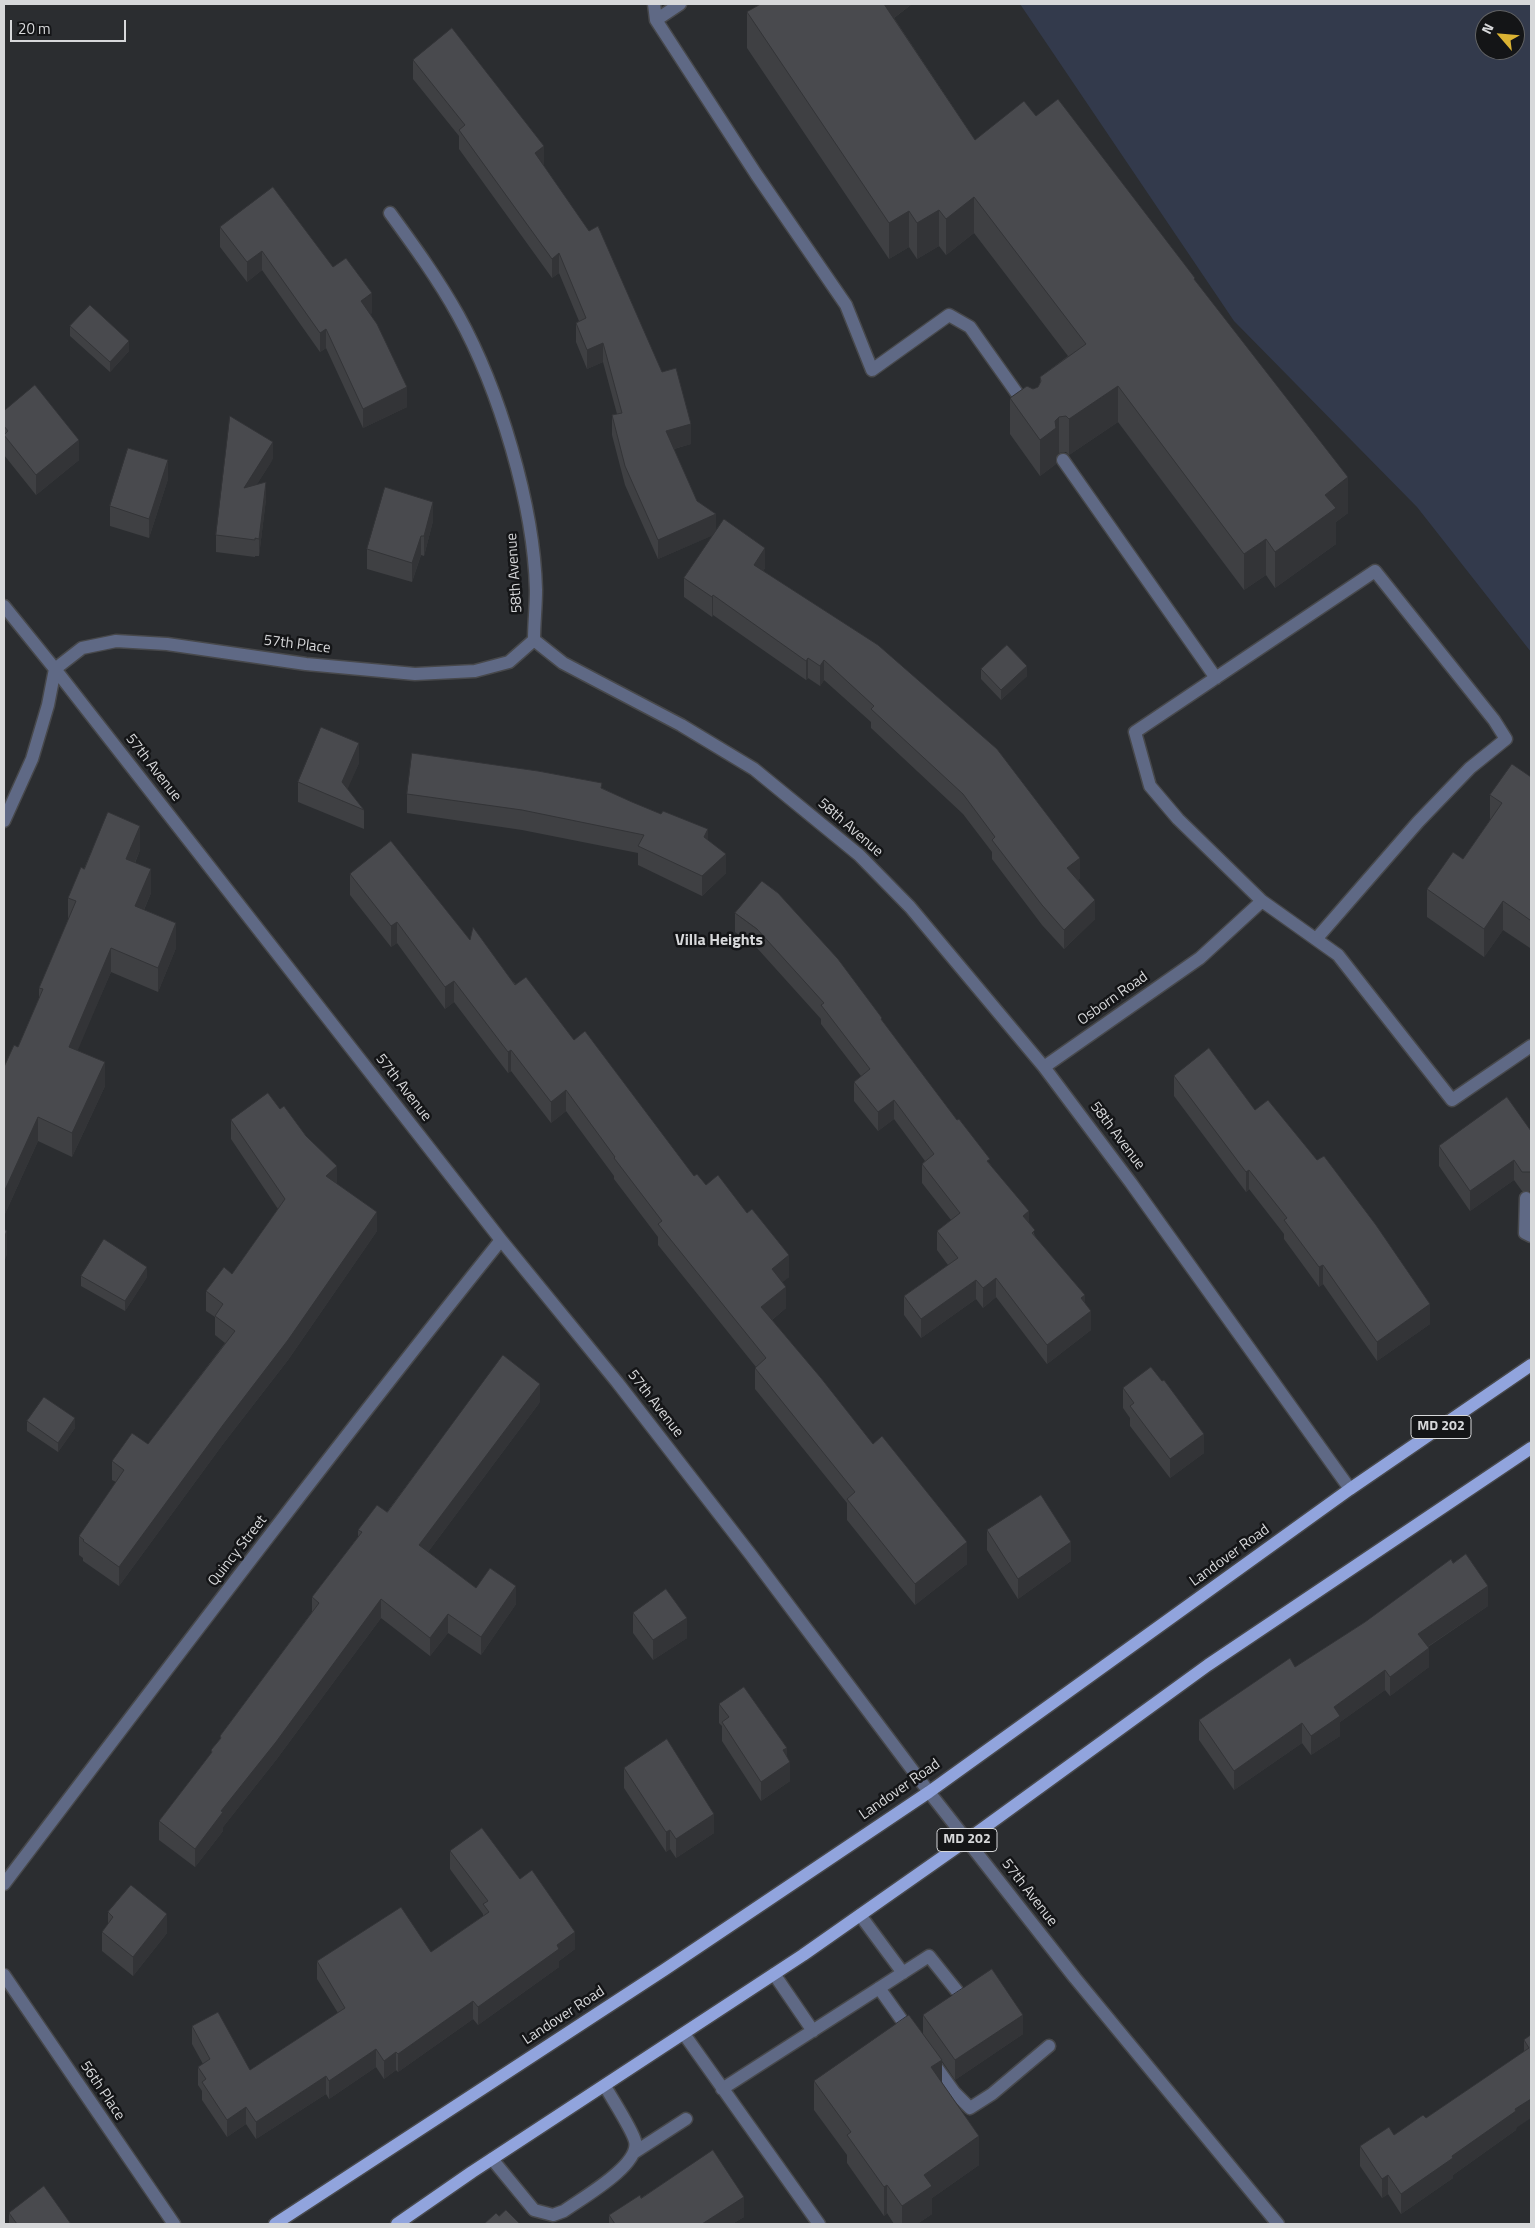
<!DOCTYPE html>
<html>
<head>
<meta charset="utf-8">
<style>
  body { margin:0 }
  #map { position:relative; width:1535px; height:2228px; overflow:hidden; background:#2b2d30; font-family:"Titillium Web",sans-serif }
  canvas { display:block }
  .frame { position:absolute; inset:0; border:5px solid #d7d8da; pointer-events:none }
  .north { position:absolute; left:1475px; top:10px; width:50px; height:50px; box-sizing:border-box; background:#141517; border:1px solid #626365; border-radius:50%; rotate:297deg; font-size:14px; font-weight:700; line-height:20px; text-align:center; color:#d7d8da }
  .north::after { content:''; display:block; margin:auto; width:18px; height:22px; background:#dbb333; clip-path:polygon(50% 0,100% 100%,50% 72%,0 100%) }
  .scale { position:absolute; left:10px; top:20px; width:116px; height:22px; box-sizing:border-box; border:2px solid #d7d8da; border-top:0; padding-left:6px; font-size:15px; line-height:18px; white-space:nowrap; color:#d7d8da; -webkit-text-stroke:4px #141517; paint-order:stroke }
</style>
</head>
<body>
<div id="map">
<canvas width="1535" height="2228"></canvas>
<div class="frame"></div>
<div class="north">N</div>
<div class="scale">20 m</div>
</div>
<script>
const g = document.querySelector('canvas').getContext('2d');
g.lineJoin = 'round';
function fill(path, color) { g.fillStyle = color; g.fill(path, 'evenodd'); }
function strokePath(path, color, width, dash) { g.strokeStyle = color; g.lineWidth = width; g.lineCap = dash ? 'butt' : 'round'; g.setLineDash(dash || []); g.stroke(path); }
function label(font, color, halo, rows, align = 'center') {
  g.font = font + ' "Titillium Web",sans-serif'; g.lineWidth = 5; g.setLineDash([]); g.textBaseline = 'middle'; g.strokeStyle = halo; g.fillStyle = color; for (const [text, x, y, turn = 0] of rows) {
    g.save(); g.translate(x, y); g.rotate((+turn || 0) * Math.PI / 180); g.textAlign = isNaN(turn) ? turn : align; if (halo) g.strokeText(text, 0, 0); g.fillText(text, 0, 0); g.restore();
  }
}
fill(new Path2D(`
  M1020,4H1531V652L1417,507L1234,321ZM1485,20H1515V50H1485Z`), '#333a4c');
const minor = new Path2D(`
  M654,4L656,20L756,174L846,305L872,370L949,315L970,327L1026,406
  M656,20L680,4
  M390,213C414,246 438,279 458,315C499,389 534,505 536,590C536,607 534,623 534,640L563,663L681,725L754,769L859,855L910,907L1044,1067L1131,1183L1350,1489
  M1063,460L1216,678
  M4,606L55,669L501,1240L617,1382L751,1555L929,1792L1075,1978L1278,2224
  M4,821L32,759L48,705L55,669L82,648L116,641L167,644L306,664L415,674L475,671L509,662L534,640
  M1317,938L1418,822L1470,768L1506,739L1494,720L1375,571L1135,732L1150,786L1178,819L1262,901L1338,955L1452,1100L1531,1046
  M1044,1067L1200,958L1262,901
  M1526,1198L1525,1233L1531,1236
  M4,1884C168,1668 331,1452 501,1240
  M860,1915L903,1973
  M774,1974L813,2031
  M4,1975L174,2224
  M879,1988L911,2033
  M684,2034L819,2224
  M932,2061L954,2092L970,2108L992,2094L1049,2046
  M722,2089L929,1956L957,1991
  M635,2152L686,2119
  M492,2159L534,2210L553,2215L564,2211C582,2198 641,2165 635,2141C632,2129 612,2099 605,2086`);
const major = new Path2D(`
  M275,2224L664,1970L929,1792L1350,1489L1531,1365
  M397,2224L472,2172L803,1955L967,1840L1208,1665L1531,1448`);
strokePath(minor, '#47484b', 15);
strokePath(major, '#47484b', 15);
strokePath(minor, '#5f6985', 12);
strokePath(major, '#91a4dd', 12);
fill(new Path2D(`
  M759,4H912L894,18L975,140L1036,116L1195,281L1348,513L1336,522V544L1275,588L1266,575L1244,590L1118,422L1069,455L1066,452L1059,453L1056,456V464L1040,476L1010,434V398L1038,387L1040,384V377L1068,356L974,233L946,255L939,246L917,259L909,247L889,259L747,48V12L759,5Z
  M413,60L544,166L691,444L674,449L697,501L716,530L765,568L763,571L1080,878L1078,880L1095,919L1064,949L1042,925L992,859V852L963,814L871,728V722L824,680L820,686L808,678L806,680L713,615L712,617L684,597V578L713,535L658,559L625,485L612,435V415L617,414L603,362L587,369L576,342V323L579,321L559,273L552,278L459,149V136L413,79Z
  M220,227L333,267L372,313L370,314L407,407L363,428L326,348L320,352L262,270L247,282L220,247Z
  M70,326L129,351L110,372L70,336Z
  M4,411L79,460L36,495L4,455Z
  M273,459L257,484L266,499L259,556H255V557L216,552V535Z
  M168,479L149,538L110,526V506Z
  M433,521L424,556L421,555L412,582L367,569V549Z
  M981,669L1027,676L1001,700L981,679Z
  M359,763L347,789L364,810V829L298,802V782Z
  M1531,777V946L1530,948L1503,930L1484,957L1427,917V889L1463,859L1490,820V795Z
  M602,788L708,840L726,873L702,896L638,865V853L522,830L407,813V794Z
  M140,850L135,863L151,893L144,910L176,948L158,992L111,972L77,1050L105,1086L72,1157L38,1141L4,1216V1067L18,1047L39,998V988L68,920V898L84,869Z
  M350,874L470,940L574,1040L694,1176L706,1185L789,1277L782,1282L786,1308L772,1320L967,1564L915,1605L847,1520V1503L755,1389V1368L756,1367L658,1245V1237L614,1179V1176L566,1111L551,1123L511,1071L508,1073L454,1002L445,1009L397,943L391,947L350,895Z
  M735,913L882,1022L990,1164L1029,1222L1035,1236L1085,1303L1091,1330L1047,1364L996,1297L983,1308L976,1299L921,1338L904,1315V1296L948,1265L937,1250V1231L951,1220L922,1183V1164L925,1161L894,1119L878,1131L854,1101V1082L861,1076L821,1024V1019L757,948L735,932Z
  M1174,1076L1255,1110L1430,1324L1377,1361L1323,1284L1319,1287L1284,1239V1234L1249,1189L1246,1192L1174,1096Z
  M231,1120L337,1184L377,1231L288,1360L223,1444L119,1586L83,1561V1558L79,1555V1536L116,1482L112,1480V1461L148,1444L225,1343L215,1335V1317L206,1311V1291L232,1274L278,1209L231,1139Z
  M1531,1131V1193V1191H1522L1514,1180L1470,1211L1439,1166V1146Z
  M81,1276L147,1277L125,1311L81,1286Z
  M1123,1388L1204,1453L1170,1478L1130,1426V1418L1123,1408Z
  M540,1402L428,1552L476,1588L516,1604L481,1655L448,1633L430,1656L381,1618L276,1760L223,1827V1831L195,1867L159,1840V1821L211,1754V1750L220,1739V1736L312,1612V1597L358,1537V1530L387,1512Z
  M27,1421L75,1428L58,1452L27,1431Z
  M987,1530L1071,1561L1018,1599L987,1550Z
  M1488,1606L1428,1647L1429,1667L1390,1696L1385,1690L1340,1722V1736L1311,1755L1302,1743L1234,1790L1199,1740V1720L1295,1667L1365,1622Z
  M633,1613L687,1638L653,1660L633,1633Z
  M719,1704L787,1756L790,1781L761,1801L722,1741V1726L719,1723Z
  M624,1768L714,1833L676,1858L670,1849L666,1852L624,1788Z
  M450,1851L520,1879L575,1949L559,1961V1967L478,2025L473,2019L398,2072L396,2070L384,2079L376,2067L329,2099L326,2094L256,2139L246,2124L227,2137L202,2100V2091L198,2085V2067L203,2064L192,2044V2026L250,2070L338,2013L317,1979V1961L431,1952L483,1916V1914L450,1869Z
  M108,1912L167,1933L133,1976L102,1951V1932L108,1924Z
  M923,2015L1023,2034L955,2080L942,2061V2082L979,2165L932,2198V2214L917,2224H894L887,2213L884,2216L847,2163V2155L814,2110V2081L923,2034Z
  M1531,2035L1516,2130L1453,2175V2178L1401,2214L1388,2194L1382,2198L1360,2166V2146L1394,2135L1426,2118L1524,2052V2040Z
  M641,2198L744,2217L732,2224H609V2215Z
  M9,2213L71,2224H9Z`), '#3f4043');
fill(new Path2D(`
  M878,4H912L878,30Z
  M544,146V166L535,153Z
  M974,197V233L946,255V219Z
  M939,210V246L917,259V223Z
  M909,211V247L889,259V223Z
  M262,251V270L247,282V262Z
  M559,253V273L552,278V259Z
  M372,293V313L361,321V301Z
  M326,329V348L320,352V333Z
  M129,341V351L110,372V362Z
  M603,343V362L587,369V350Z
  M1118,386V422L1069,455V419Z
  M407,387V407L363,428V409Z
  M1059,417V453L1056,456V464L1040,476V440Z
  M691,424V444L666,451V431Z
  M79,440V460L36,495V475Z
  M273,442V459L244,505V488Z
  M168,460V479L149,538V519Z
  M1348,477V513L1336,522V544L1275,588V552L1325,495Z
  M266,482V499L259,556V539Z
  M433,502V521L424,556V536Z
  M716,514V534L658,559V540Z
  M421,536V555L412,582V563Z
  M1266,539V575L1244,590V554Z
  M765,548V568L754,584V565Z
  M713,595V615L712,617V597Z
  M808,658V678L806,680V661Z
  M824,660V680L820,686V666Z
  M1027,666V676L1001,700V690Z
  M359,743V763L342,802V782Z
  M140,826V850L126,883V859Z
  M708,829V848L704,837Z
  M726,854V873L702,896V876Z
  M1080,858V878L1067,888V868Z
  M151,869V893L135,930V906Z
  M1095,900V919L1064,949V930Z
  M1503,901V930L1484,957V929Z
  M1531,918V946L1530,948V920Z
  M397,922V943L391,947V926Z
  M176,923V948L158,992V968Z
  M111,948V972L69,1071V1047Z
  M454,981V1002L445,1009V987Z
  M511,1050V1071L508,1073V1052Z
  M105,1062V1086L72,1157V1133Z
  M566,1090V1111L551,1123V1102Z
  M894,1100V1119L878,1131V1112Z
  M38,1117V1141L4,1216V1192Z
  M1514,1160V1180L1470,1211V1191Z
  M337,1166V1185L326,1176Z
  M1249,1170V1189L1246,1192V1172Z
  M1029,1211V1230L1023,1216Z
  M377,1212V1231L288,1360L223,1444L119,1586V1567Z
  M7,1231V1255L4,1262V1238Z
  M789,1255V1277L772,1291V1269Z
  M1323,1265V1284L1319,1287V1267Z
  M147,1267V1277L125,1311V1301Z
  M996,1278V1297L983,1308V1288Z
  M976,1280V1299L921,1338V1319Z
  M786,1287V1308L761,1329V1307Z
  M1085,1295V1314L1081,1298Z
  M1430,1304V1324L1377,1361V1342Z
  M1091,1311V1330L1047,1364V1345Z
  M540,1384V1402L419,1564V1545Z
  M75,1418V1428L58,1452V1443Z
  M1204,1434V1453L1170,1478V1459Z
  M967,1542V1564L915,1605V1584Z
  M1071,1542V1561L1018,1599V1579Z
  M516,1586V1604L481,1655V1637Z
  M1488,1586V1606L1418,1653V1634Z
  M381,1599V1618L276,1760L223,1827V1831L195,1867V1849L221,1811Z
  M448,1614V1633L430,1656V1638Z
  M687,1618V1638L653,1660V1640Z
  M1429,1648V1667L1390,1696V1677Z
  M1385,1670V1690L1340,1722V1736L1311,1755V1736L1334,1707Z
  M1302,1723V1743L1234,1790V1771Z
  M787,1748V1764L790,1762V1781L761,1801V1782L783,1750Z
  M714,1814V1833L676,1858V1839Z
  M670,1830V1849L666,1852V1832Z
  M167,1914V1933L133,1976V1957Z
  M575,1932V1949L559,1961V1967L478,2025V2007L557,1945Z
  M473,2001V2019L398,2072V2054Z
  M1023,2015V2034L955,2080V2060Z
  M376,2049V2067L329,2099V2081Z
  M396,2052V2070L384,2079V2061Z
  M942,2060V2089L931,2067Z
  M326,2076V2094L256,2139V2122Z
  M1531,2099V2118L1516,2128V2130L1453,2175V2178L1401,2214V2194L1515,2109Z
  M246,2107V2124L227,2137V2120Z
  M979,2136V2165L932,2198V2214L917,2224H902V2206L924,2175Z
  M1388,2175V2194L1382,2198V2179Z
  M887,2185V2213L884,2216V2187Z
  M744,2197V2217L732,2224H702Z`), '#333437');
const building = new Path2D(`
  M761,4H884L975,140L1024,101L1036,116L1058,99L1195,278L1194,279L1348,477L1325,495L1336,508L1275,552L1266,539L1244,554L1118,386L1069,419L1066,416L1059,417L1055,421L1056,428L1040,440L1010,398L1027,386L1033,389L1038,387L1041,381L1040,377L1086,344L974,197L946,219L939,210L917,223L909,211L889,223L747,12Z
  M452,28L544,146L535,153L589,231L598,226L662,372L676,368L691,424L666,431L697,501L716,514L658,540L625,466L612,415L622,413L603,343L587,350L576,323L586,318L559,253L552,259L459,130L465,125L413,60Z
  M273,187L333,267L346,258L372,293L361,301L377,324L407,387L363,409L326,329L320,333L262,251L247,262L220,227Z
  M90,305L129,341L110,362L70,326Z
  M35,385L79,440L36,475L4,435L8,431L4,426V411Z
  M230,416L273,442L244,488L266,482L259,539L255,538V540L216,535Z
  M128,448L168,460L149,519L110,506Z
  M385,487L433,502L424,536H421L412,563L367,549Z
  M724,519L765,548L754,565L878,645L997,749L1080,858L1067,868L1095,900L1064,930L1042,905L992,840L995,837L963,794L871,709L874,706L824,660L820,666L808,658L806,661L713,595L712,597L684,578Z
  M1007,645L1027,666L1001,690L981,669Z
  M321,727L359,743L342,782L364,810L298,782Z
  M412,753L538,771L602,783L601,788L632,802L661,814L663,811L708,829L704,837L726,854L702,876L638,846L644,835L522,810L407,794Z
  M1512,764L1531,777V918L1530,920L1503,901L1484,929L1427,889L1453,852L1463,859L1502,803L1490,795Z
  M108,812L140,826L126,859L151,869L135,906L176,923L158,968L111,948L69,1047L105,1062L72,1133L38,1117L4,1192V1067L14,1045L18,1047L43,989L39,988L76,901L68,898L81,867L84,869Z
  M391,841L470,940L473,927L515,985L526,977L574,1040L585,1031L694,1176L697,1174L706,1185L718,1175L747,1213L752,1209L789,1255L772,1269L786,1287L761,1307L821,1378L873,1444L882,1436L967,1542L915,1584L847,1499L855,1492L755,1368L766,1358L658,1224L662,1221L614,1158L615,1157L566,1090L551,1102L511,1050L508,1052L454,981L445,987L397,922L391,926L350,874Z
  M762,881L778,893L838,959L882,1018L881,1019L957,1120L959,1119L990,1159L987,1161L1029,1211L1023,1216L1035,1230L1032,1233L1085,1295L1081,1298L1091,1311L1047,1345L996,1278L983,1288L976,1280L921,1319L904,1296L958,1258L937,1231L960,1213L922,1164L934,1154L894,1100L878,1112L854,1082L870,1069L821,1005L824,1003L757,929L735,913Z
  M1209,1048L1255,1110L1268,1100L1317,1160L1324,1156L1376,1225L1430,1304L1377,1342L1323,1265L1319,1267L1284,1220L1287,1218L1249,1170L1246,1172L1174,1076Z
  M268,1093L280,1109L284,1106L306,1136L337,1166L326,1176L377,1212L288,1340L223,1425L119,1567L83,1541L84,1540L79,1536L124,1470L112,1461L132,1433L148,1444L235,1331L215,1316L223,1304L206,1291L224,1267L232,1274L285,1199L231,1120Z
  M1507,1097L1531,1131V1173V1172H1522L1514,1160L1470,1191L1439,1146Z
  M4,1229L7,1231L4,1238Z
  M104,1239L147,1267L125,1301L81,1276Z
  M503,1355L540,1384L419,1545L476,1588L490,1568L516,1586L481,1637L448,1614L430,1638L381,1599L276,1742L221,1811L223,1812L195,1849L159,1821L212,1752L211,1750L221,1738L220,1736L319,1603L312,1597L362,1532L358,1530L377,1505L387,1512Z
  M1151,1367L1162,1381L1164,1380L1204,1434L1170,1459L1130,1406L1134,1403L1123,1388Z
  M44,1397L75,1418L58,1443L27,1421Z
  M1041,1495L1071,1542L1018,1579L987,1530Z
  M1466,1554L1488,1586L1418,1634L1429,1648L1390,1677L1385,1670L1334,1707L1340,1716L1311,1736L1302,1723L1234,1771L1199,1720L1290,1658L1295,1667L1365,1622L1451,1559L1453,1563Z
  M666,1589L687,1618L653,1640L633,1613Z
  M744,1687L787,1748L783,1750L790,1762L761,1782L722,1722L729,1717L719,1704Z
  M667,1739L714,1814L676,1839L670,1830L666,1832L624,1768Z
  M482,1828L520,1879L532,1870L575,1932L557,1945L559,1949L478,2007L473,2001L398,2054L396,2052L384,2061L376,2049L329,2081L326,2076L256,2122L246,2107L227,2120L202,2082L206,2079L198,2067L210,2059L192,2026L218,2012L250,2070L345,2008L317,1961L401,1907L431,1952L489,1912L483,1904L488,1901L450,1851Z
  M131,1885L167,1914L133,1957L102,1932L113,1917L108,1912Z
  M992,1969L1023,2015L955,2060L923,2015Z
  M909,2015L942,2060L931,2067L979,2136L924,2175L932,2186L902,2206L887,2185L884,2187L847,2135L851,2132L814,2081Z
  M1531,2035V2099L1515,2109L1516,2111L1452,2156L1453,2158L1401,2194L1388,2175L1382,2179L1360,2146L1389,2127L1394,2135L1423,2115L1426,2118L1529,2048L1524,2040Z
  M713,2150L744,2197L702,2224H615L609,2215L640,2195L641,2198Z
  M44,2186L71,2224H17L9,2213Z
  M506,2210L520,2224H484L496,2213L499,2216Z`);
fill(building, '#494a4e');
strokePath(building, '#333437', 1);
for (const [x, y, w] of [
  [1441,1427,60],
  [967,1840,60]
]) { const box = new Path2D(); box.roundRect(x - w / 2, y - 11.5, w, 23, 4); g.fillStyle = '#141517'; g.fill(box); strokePath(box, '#d7d8da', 1); }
label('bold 14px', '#d7d8da', null, [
  ["MD 202",1441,1427],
  ["MD 202",967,1840]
]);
label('15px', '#d7d8da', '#141517', [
  ["58th Avenue",515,573,-94],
  ["57th Place",297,645,7],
  ["57th Avenue",153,768,52],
  ["58th Avenue",850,828,41],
  ["Osborn Road",1113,999,-35],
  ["57th Avenue",403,1088,52],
  ["58th Avenue",1117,1136,53],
  ["57th Avenue",655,1404,52],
  ["Quincy Street",238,1551,-52],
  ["Landover Road",1230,1556,-36],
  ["Landover Road",900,1790,-35],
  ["57th Avenue",1029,1893,52],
  ["Landover Road",564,2016,-33],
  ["56th Place",102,2091,56]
]);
label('bold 16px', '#d7d8da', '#141517', [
  ["Villa Heights",719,941]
]);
</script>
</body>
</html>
